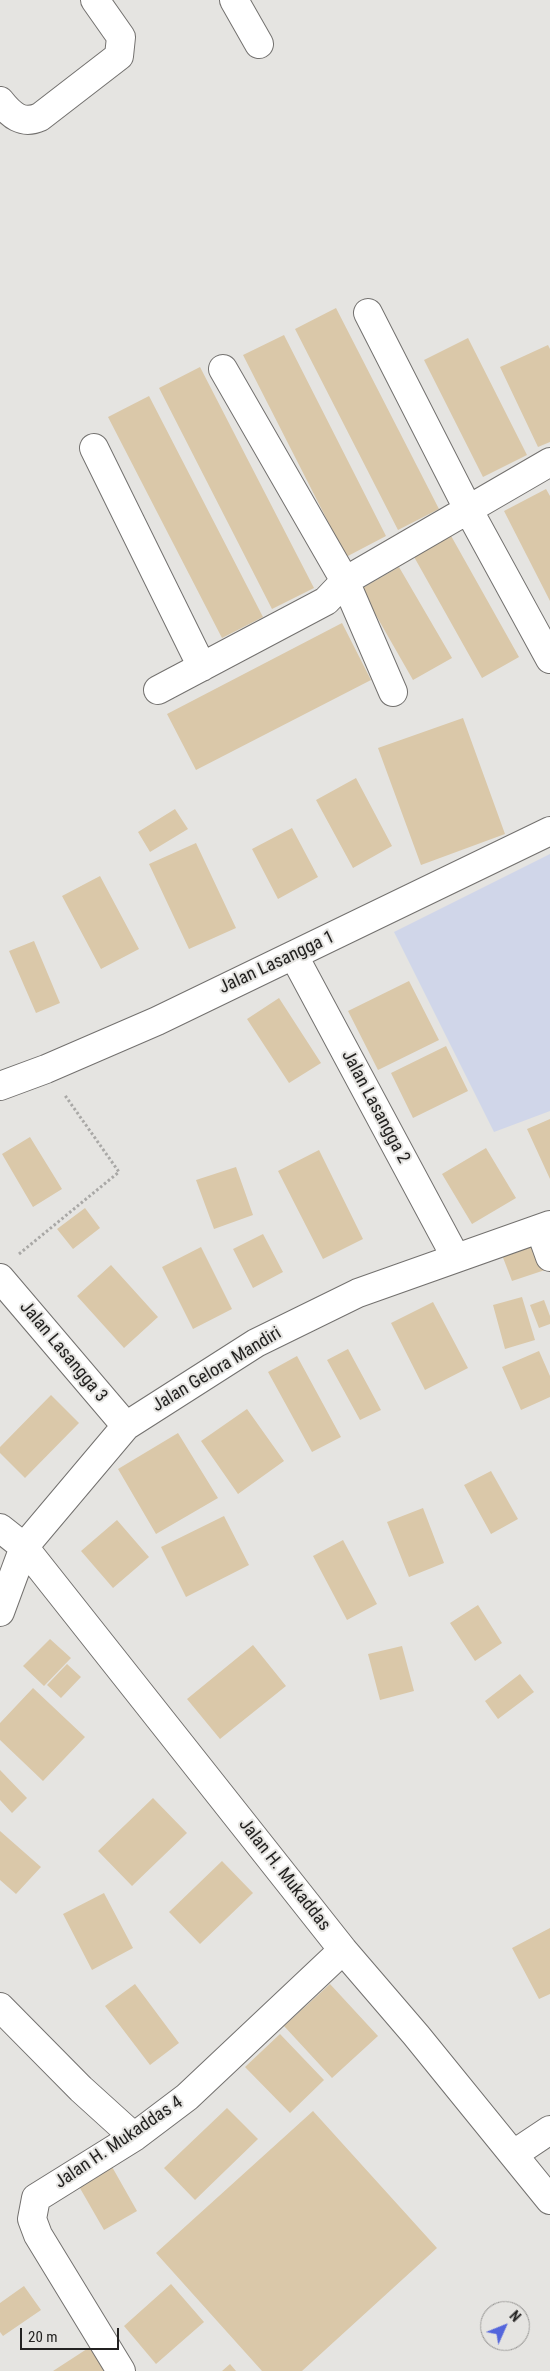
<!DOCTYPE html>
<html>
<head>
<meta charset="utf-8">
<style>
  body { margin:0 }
  #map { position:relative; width:550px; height:2371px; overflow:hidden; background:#e5e4e1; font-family:"Roboto Condensed",sans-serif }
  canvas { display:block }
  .north { position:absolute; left:480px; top:2301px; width:50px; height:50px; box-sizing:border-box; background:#e5e4e1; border:1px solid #979694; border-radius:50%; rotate:46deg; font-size:14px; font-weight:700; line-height:20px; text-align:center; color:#232221 }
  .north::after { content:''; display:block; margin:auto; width:18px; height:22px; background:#5466dc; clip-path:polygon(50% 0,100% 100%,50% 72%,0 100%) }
  .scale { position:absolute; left:20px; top:2328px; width:99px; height:22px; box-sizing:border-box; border:2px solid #232221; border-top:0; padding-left:6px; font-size:15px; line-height:18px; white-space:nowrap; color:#232221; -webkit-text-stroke:4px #e5e4e1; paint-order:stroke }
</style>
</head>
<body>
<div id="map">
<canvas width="550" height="2371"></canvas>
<div class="north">N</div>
<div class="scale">20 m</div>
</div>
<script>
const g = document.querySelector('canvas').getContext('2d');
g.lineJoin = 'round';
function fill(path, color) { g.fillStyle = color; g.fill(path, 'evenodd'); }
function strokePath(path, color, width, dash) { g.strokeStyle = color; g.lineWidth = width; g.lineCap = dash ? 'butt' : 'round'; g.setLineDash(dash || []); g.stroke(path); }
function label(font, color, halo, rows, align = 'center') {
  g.font = font + ' "Roboto Condensed",sans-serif'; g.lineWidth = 4; g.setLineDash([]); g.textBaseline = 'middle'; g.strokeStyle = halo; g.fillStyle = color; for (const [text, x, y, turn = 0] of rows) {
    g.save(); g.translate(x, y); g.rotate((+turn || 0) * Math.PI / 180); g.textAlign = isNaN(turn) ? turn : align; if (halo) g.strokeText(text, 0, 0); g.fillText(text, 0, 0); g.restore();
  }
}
fill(new Path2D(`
  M550,854V1111L494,1132L394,932Z`), '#d0d6e9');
fill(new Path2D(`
  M336,308L439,509L398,530L295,329Z
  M284,335L386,536L346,557L243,355Z
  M468,338L527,455L483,477L424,360Z
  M548,345L550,349V442L538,447L500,367Z
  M200,367L314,588L272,609L159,388Z
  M149,396L263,617L222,638L108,417Z
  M546,489L550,496V601L504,511Z
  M450,534L519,657L482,678L413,555Z
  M399,567L452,658L413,680L361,589Z
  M342,623L371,680L196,770L167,714Z
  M463,718L505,834L421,865L378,748Z
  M356,778L392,846L353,868L316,800Z
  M175,809L188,829L150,852L138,832Z
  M292,828L318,877L278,899L252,849Z
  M196,843L236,928L189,949L149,864Z
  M100,876L139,949L101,969L62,896Z
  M34,941L60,1003L36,1013L9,951Z
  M409,981L439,1040L378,1070L348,1011Z
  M279,998L321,1063L289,1083L247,1019Z
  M446,1046L468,1091L413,1118L391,1073Z
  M550,1119V1179L527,1129Z
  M30,1137L62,1189L33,1207L2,1154Z
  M486,1148L516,1198L472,1224L442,1174Z
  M319,1150L363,1239L323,1259L278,1171Z
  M236,1167L253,1215L214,1229L196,1180Z
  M85,1208L100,1228L73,1249L57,1229Z
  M263,1234L283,1272L253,1288L233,1249Z
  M536,1244L545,1270L512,1281L502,1255Z
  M201,1247L232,1309L193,1329L162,1267Z
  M111,1265L158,1317L124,1348L77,1296Z
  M522,1297L535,1340L505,1349L493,1305Z
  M544,1300L550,1316V1324L539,1328L530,1305Z
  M433,1302L468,1368L425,1390L391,1323Z
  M348,1349L381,1410L360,1420L327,1360Z
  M539,1351L550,1376V1397L521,1410L502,1367Z
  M297,1356L341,1437L312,1452L268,1372Z
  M51,1395L79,1423L25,1478L0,1453V1447Z
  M247,1409L284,1461L238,1494L201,1441Z
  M178,1433L218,1498L156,1534L118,1469Z
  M491,1471L518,1519L491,1534L464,1485Z
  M423,1508L444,1563L409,1577L387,1522Z
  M224,1516L249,1565L186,1597L161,1547Z
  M117,1520L149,1557L113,1588L81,1551Z
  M343,1540L377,1604L347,1620L313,1556Z
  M478,1605L502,1643L475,1661L450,1623Z
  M50,1639L71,1658L44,1686L23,1666Z
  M253,1645L286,1686L220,1739L187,1699Z
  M402,1646L414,1691L380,1700L368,1654Z
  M67,1664L81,1677L61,1698L47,1685Z
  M520,1674L534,1692L498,1719L485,1701Z
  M33,1688L85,1737L43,1781L0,1740V1723Z
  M0,1770L27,1798L12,1813L0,1800Z
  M153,1798L187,1833L132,1886L98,1851Z
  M0,1831L41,1867L16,1894L0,1880Z
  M222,1861L253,1893L200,1944L169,1912Z
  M104,1893L133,1948L92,1970L63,1914Z
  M550,1928V1994L539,1999L512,1948Z
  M135,1984L179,2043L150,2065L105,2006Z
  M330,1984L378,2036L332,2078L284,2026Z
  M280,2034L324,2080L290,2113L245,2067Z
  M227,2108L258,2139L195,2200L164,2168Z
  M313,2111L437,2248L302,2371H262L156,2253Z
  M111,2165L137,2211L104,2230L77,2183Z
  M171,2284L204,2322L156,2364L124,2326Z
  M24,2286L41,2310L3,2336L0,2332V2303Z
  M93,2345L110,2371H53Z
  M230,2364L236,2371H222Z`), '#dac8a9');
const minor = new Path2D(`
  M234,0L259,44
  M0,101C11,115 22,125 40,117L119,56L121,37L95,0
  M368,313L468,509L550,659
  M223,369L345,581L393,692
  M94,448L202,667
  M158,690L326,601L345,581L550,462
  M294,956L456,1258
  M0,1086L46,1069L157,1021L550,831
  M540,1229L550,1257
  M0,1278L126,1426
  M0,1528L24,1547L343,1950L416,2035L550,2200
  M0,1612L24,1547L126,1426L256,1343L358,1293L550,1225
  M0,2007L81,2089L134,2137
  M514,2154L550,2130
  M121,2371L38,2235L32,2219L36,2198L134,2137L187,2097L343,1950`);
strokePath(minor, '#73716f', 30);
strokePath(new Path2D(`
  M19,1254L119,1172L64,1094`), '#a9a8a6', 3, [2.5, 2.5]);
strokePath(minor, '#fff', 28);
label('18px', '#232221', '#e5e4e1', [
  ["Jalan Lasangga 1",277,963,-25],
  ["Jalan Lasangga 2",375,1107,62],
  ["Jalan Lasangga 3",63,1352,50],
  ["Jalan Gelora Mandiri",217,1370,-31],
  ["Jalan H. Mukaddas",284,1875,52],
  ["Jalan H. Mukaddas 4",119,2143,-34]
]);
</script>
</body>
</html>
